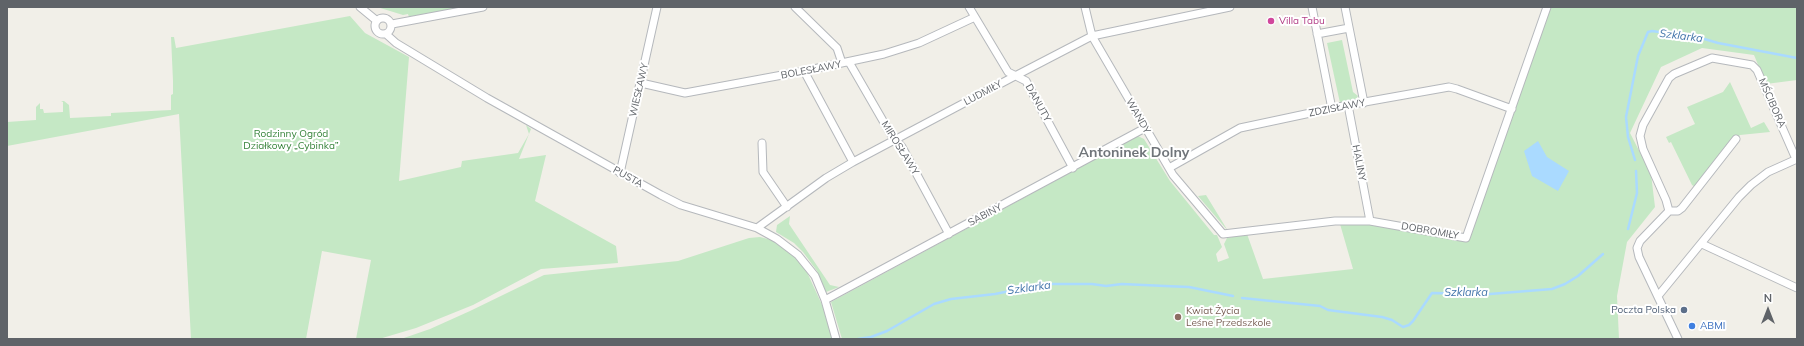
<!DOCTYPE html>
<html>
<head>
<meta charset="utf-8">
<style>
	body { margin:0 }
	#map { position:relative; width:1804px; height:346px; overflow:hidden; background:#f1efe8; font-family:Mulish,sans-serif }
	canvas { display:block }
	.frame { position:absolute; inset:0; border:8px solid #5f6368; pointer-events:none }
	.north { position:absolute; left:1748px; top:290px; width:40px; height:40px; -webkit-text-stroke:3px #fff; paint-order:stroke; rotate:0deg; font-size:11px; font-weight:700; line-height:16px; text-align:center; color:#5f6368 }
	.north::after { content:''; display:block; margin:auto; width:14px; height:18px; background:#5f6368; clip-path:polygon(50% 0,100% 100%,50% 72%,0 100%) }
</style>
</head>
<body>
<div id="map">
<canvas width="1804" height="346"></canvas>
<div class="frame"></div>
<div class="north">N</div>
</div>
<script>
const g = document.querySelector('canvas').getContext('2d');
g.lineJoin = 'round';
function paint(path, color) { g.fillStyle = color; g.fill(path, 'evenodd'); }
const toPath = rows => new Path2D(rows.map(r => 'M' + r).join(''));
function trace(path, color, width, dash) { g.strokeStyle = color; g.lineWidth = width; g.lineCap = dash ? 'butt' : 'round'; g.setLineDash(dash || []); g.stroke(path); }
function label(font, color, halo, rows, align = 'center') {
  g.font = font + ' Mulish,sans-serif'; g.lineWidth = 4; g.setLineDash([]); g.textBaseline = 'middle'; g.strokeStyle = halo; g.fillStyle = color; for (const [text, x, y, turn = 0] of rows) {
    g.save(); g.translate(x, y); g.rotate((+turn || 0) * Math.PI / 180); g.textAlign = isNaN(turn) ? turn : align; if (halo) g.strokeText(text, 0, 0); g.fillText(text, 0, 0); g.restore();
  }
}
const green = toPath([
	[377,7,462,7,409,17,408,14,403,15],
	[1547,7,1797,7,1797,80,1766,84,1754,55,1702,48,1661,67,1630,133,1651,174,1655,207,1627,242,1617,296,1619,339,842,339,831,302,1101,156,1114,148,1138,136,1144,139,1170,181,1214,235,1217,235,1222,247,1216,254,1218,262,1229,258,1224,244,1227,238,1247,234,1263,279,1353,269,1340,224,1369,223,1465,241],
	[350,16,365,33,409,57,399,181,461,167,462,161,518,153,529,134,526,125,531,129,519,159,546,155,535,201,616,246,618,263,541,269,473,305,416,328,379,339,356,339,371,260,322,251,306,339,191,339,179,114,7,146,7,122,36,120,36,107,40,103,40,109,43,109,44,113,63,112,63,102,61,101,64,101,69,105,70,118,111,116,111,113,171,110,171,95,173,94,173,81,171,37,174,37,176,48],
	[1342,40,1353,92,1358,96,1354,102,1340,103,1327,43],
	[1730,82,1751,128,1764,122,1770,132,1740,135,1697,188,1692,185,1671,142,1669,143,1666,137,1695,124,1687,107,1723,92],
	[1206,195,1228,231,1198,196],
	[790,216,789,224,830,285,839,287,826,292,817,271,803,252,794,243,776,232,777,225],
	[760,237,772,240,786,249,800,261,806,270,823,307,832,339,401,339,430,329,470,311,544,275,678,261,749,238]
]);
const water = toPath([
	[1538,141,1547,157,1569,171,1558,191,1532,176,1524,151]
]);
const stream = toPath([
	[1635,160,1628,137,1626,117,1638,56,1648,32,1652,31,1701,38,1718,43,1797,58],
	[1628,229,1637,193,1636,171],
	[1242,298,1320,306,1328,310,1382,317,1392,320,1403,327,1409,325,1413,321,1432,293,1490,294,1552,289,1565,284,1578,276,1603,254],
	[858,339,871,337,887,331,934,304,951,299,995,294,1044,284,1092,284,1106,286,1122,284,1165,286,1189,287,1233,296]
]);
const minor = toPath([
	[360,7,377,21],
	[795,7,837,48,842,63],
	[969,7,1008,72,1026,81,1073,168],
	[1085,7,1092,36,1173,175,1223,234,1335,221,1370,221,1466,238,1547,7],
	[1312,7,1332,109],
	[1345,7,1364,103],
	'375 26a8 8 0 1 1 16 0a8 8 0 1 1-16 0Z',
	[392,24,483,7],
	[386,34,396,43,487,98,661,195,681,205,757,228,777,239,798,255,815,276,825,300,836,339],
	[1317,34,1349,28],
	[849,62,890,133,902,147,949,234],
	[804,71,853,162],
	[641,83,685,93,804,71,884,54,919,43,975,17],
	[1348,105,1370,221],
	[762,143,763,172,787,207],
	[1169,168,1240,128,1348,105,1449,87,1457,89,1512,109],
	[620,173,657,7],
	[1669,211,1678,211,1682,208,1736,139],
	[757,228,826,178,853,162,1015,76,1092,36,1230,7],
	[1702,244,1797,288],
	[1658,296,1739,197,1751,185,1768,172,1797,159],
	[825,300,1145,128],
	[1678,339,1639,257,1637,248,1640,241,1669,211,1666,200,1643,149,1640,136,1643,125,1669,78,1674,74,1712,58,1752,65,1757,70,1796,159]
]);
const markers = [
	[1271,21,4,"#d1479c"],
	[1684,310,4,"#5c6f8a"],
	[1178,317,4,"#8d6e63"],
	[1692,326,4,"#3f7fe0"]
];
const hotelNames = [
	["Villa Tabu",1279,21]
];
const streetNames = [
	["BOLESŁAWY",811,70,-11],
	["WIESŁAWY",639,90,-77],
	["LUDMIŁY",983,93,-28],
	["DANUTY",1038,103,61],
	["MŚCIBORA",1772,103,66],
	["ZDZISŁAWY",1337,108,-11],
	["WANDY",1138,116,60],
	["MIROSŁAWY",900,148,58],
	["HALINY",1359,163,79],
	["PUSTA",628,177,29],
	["SABINY",985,215,-28],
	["DOBROMIŁY",1430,231,10]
];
const parkNames = [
	["Rodzinny Ogród",291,134],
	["Działkowy „Cybinka”",291,146]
];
const serviceNames = [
	["Poczta Polska",1676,310]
];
const educationNames = [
	["Kwiat Życia",1186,311],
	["Leśne Przedszkole",1186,323]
];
const shopNames = [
	["ABMI",1700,326]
];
const waterNames = [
	["Szklarka",1681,36,7],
	["Szklarka",1029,288,-8],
	["Szklarka",1466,293]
];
const districtNames = [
	["Antoninek Dolny",1134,153]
];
paint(green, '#c5e8c5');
paint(water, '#aadaff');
trace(stream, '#aadaff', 2.5);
trace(minor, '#b5b8bc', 9);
trace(minor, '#fff', 7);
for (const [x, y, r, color] of markers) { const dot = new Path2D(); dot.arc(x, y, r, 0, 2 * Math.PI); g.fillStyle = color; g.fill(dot); trace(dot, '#fff', 1.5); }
label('10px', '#b23c85', '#fff', hotelNames, 'left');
label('10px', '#5f6368', '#fff', streetNames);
label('10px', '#348238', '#fff', parkNames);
label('10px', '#4e5e75', '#fff', serviceNames, 'right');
label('10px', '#785e54', '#fff', educationNames, 'left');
label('10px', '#366cbe', '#fff', shopNames, 'left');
label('italic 11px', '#4174aa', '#fff', waterNames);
label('bold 14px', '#70757a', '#fff', districtNames);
</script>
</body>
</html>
